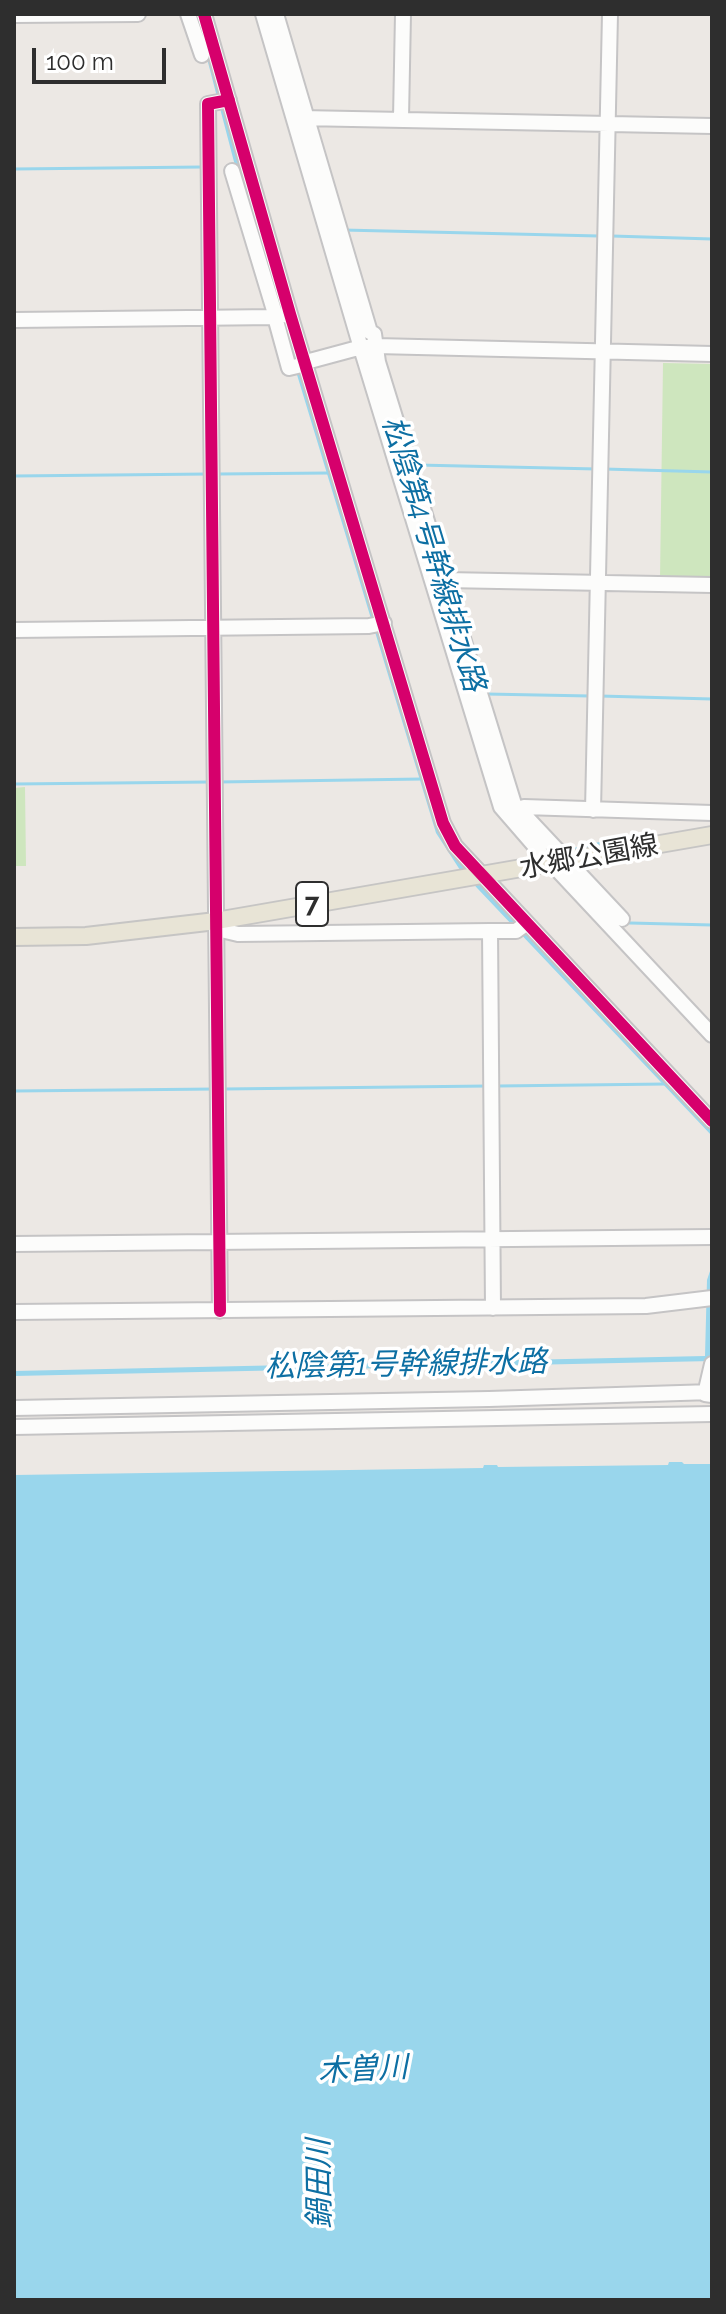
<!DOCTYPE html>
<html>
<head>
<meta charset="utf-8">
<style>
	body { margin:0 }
	#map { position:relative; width:726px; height:2314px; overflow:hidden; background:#ece8e4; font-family:Raleway,sans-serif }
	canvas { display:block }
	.frame { position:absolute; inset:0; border:16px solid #2e2e2e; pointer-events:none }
	.scale { position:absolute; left:32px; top:48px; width:134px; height:36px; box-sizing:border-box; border:4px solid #2e2e2e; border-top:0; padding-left:10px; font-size:24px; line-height:28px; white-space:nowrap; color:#2e2e2e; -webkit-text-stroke:6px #fff; paint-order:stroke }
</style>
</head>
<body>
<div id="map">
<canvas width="726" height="2314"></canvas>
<div class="frame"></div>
<div class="scale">100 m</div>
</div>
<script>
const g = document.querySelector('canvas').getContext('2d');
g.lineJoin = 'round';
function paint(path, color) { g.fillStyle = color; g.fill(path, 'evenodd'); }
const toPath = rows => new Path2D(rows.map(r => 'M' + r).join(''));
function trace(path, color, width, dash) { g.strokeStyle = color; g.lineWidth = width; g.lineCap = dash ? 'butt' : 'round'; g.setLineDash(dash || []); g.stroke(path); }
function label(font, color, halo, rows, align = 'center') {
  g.font = font + ' Raleway,"Noto Sans JP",sans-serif'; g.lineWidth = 7; g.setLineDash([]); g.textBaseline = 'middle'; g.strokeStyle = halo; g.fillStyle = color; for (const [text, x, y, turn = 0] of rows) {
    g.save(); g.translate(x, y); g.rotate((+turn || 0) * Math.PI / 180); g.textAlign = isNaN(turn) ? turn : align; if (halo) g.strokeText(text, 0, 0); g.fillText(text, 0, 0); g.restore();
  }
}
const green = toPath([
	[663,363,712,364,712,580,660,579],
	[25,787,26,866,14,866,14,788]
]);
const water = toPath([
	[192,14,197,14,209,48,248,199,436,820,482,886,712,1129,712,1136,460,870,436,833,244,200,205,51],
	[712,1265,712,1361,14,1376,14,1371,705,1356,707,1280],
	[669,1462,682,1462,684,1464,712,1464,712,2300,14,2300,14,1475,483,1468,484,1465,497,1465,498,1467,668,1465]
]);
const stream = toPath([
	[14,169,202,167],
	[343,230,599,236],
	[612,236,712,239],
	[417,465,597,469],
	[604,469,712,472],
	[218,474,330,473],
	[14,476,208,474],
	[486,694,590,696],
	[600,696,712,699],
	[218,782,422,779],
	[14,784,210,782],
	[567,851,602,843],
	[630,923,712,925],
	[498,1086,666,1084],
	[224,1089,488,1086],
	[14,1091,215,1089]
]);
const minor = toPath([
	[188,14,202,55],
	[204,14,290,314,443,823,455,846,712,1121],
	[263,14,361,348,501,807,540,852,546,865],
	[276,14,370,332,374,334,378,362,514,804,622,919],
	[14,15,138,14],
	[301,118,712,126],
	[401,118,403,14],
	[232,171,276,317],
	[275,317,289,368,306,364],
	[14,320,275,317,290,314],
	[306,362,358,348,376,346,712,354],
	[437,582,445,580,712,585],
	[14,630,369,626,384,623],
	[593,810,610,14],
	[514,812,524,807,712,813],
	[552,864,712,1035],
	[217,929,238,934,490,931,516,931,527,923],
	[490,931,493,1308],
	[14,1244,712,1237],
	[220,1311,208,104,229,100],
	[14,1312,646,1306,712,1298],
	[712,1395,705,1394,712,1364],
	[14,1408,489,1399,712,1392],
	[14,1427,712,1414]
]);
const major = toPath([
	[14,937,86,936,216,921,712,835]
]);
const cycleway = toPath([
	[204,14,290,314,443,823,455,846,712,1121],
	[220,1311,208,104,229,100]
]);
const shields = [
	[312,904,32]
];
const shieldNames = [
	["7",312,904]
];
const streetNames = [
	["水郷公園線",589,857,-10]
];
const waterNames = [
	["松陰第4号幹線排水路",433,554,73],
	["松陰第1号幹線排水路",406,1365,-1],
	["木曽川",363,2070,-3],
	["鍋田川",320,2184,-91]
];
paint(green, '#cee6be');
paint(water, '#99d6ec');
trace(stream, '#99d6ec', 3);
trace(minor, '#c5c4c5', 18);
trace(major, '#c6c5c4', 20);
trace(minor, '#fcfcfb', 14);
trace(major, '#e8e4d6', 16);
trace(cycleway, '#d6006c', 12);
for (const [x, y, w] of shields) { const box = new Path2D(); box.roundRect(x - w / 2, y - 22, w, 44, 6); g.fillStyle = '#fff'; g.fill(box); trace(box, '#2e2e2e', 2); }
label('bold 26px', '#2e2e2e', null, shieldNames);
label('28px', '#2e2e2e', '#fff', streetNames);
label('italic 30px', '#0d6fa3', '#fff', waterNames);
</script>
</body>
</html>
